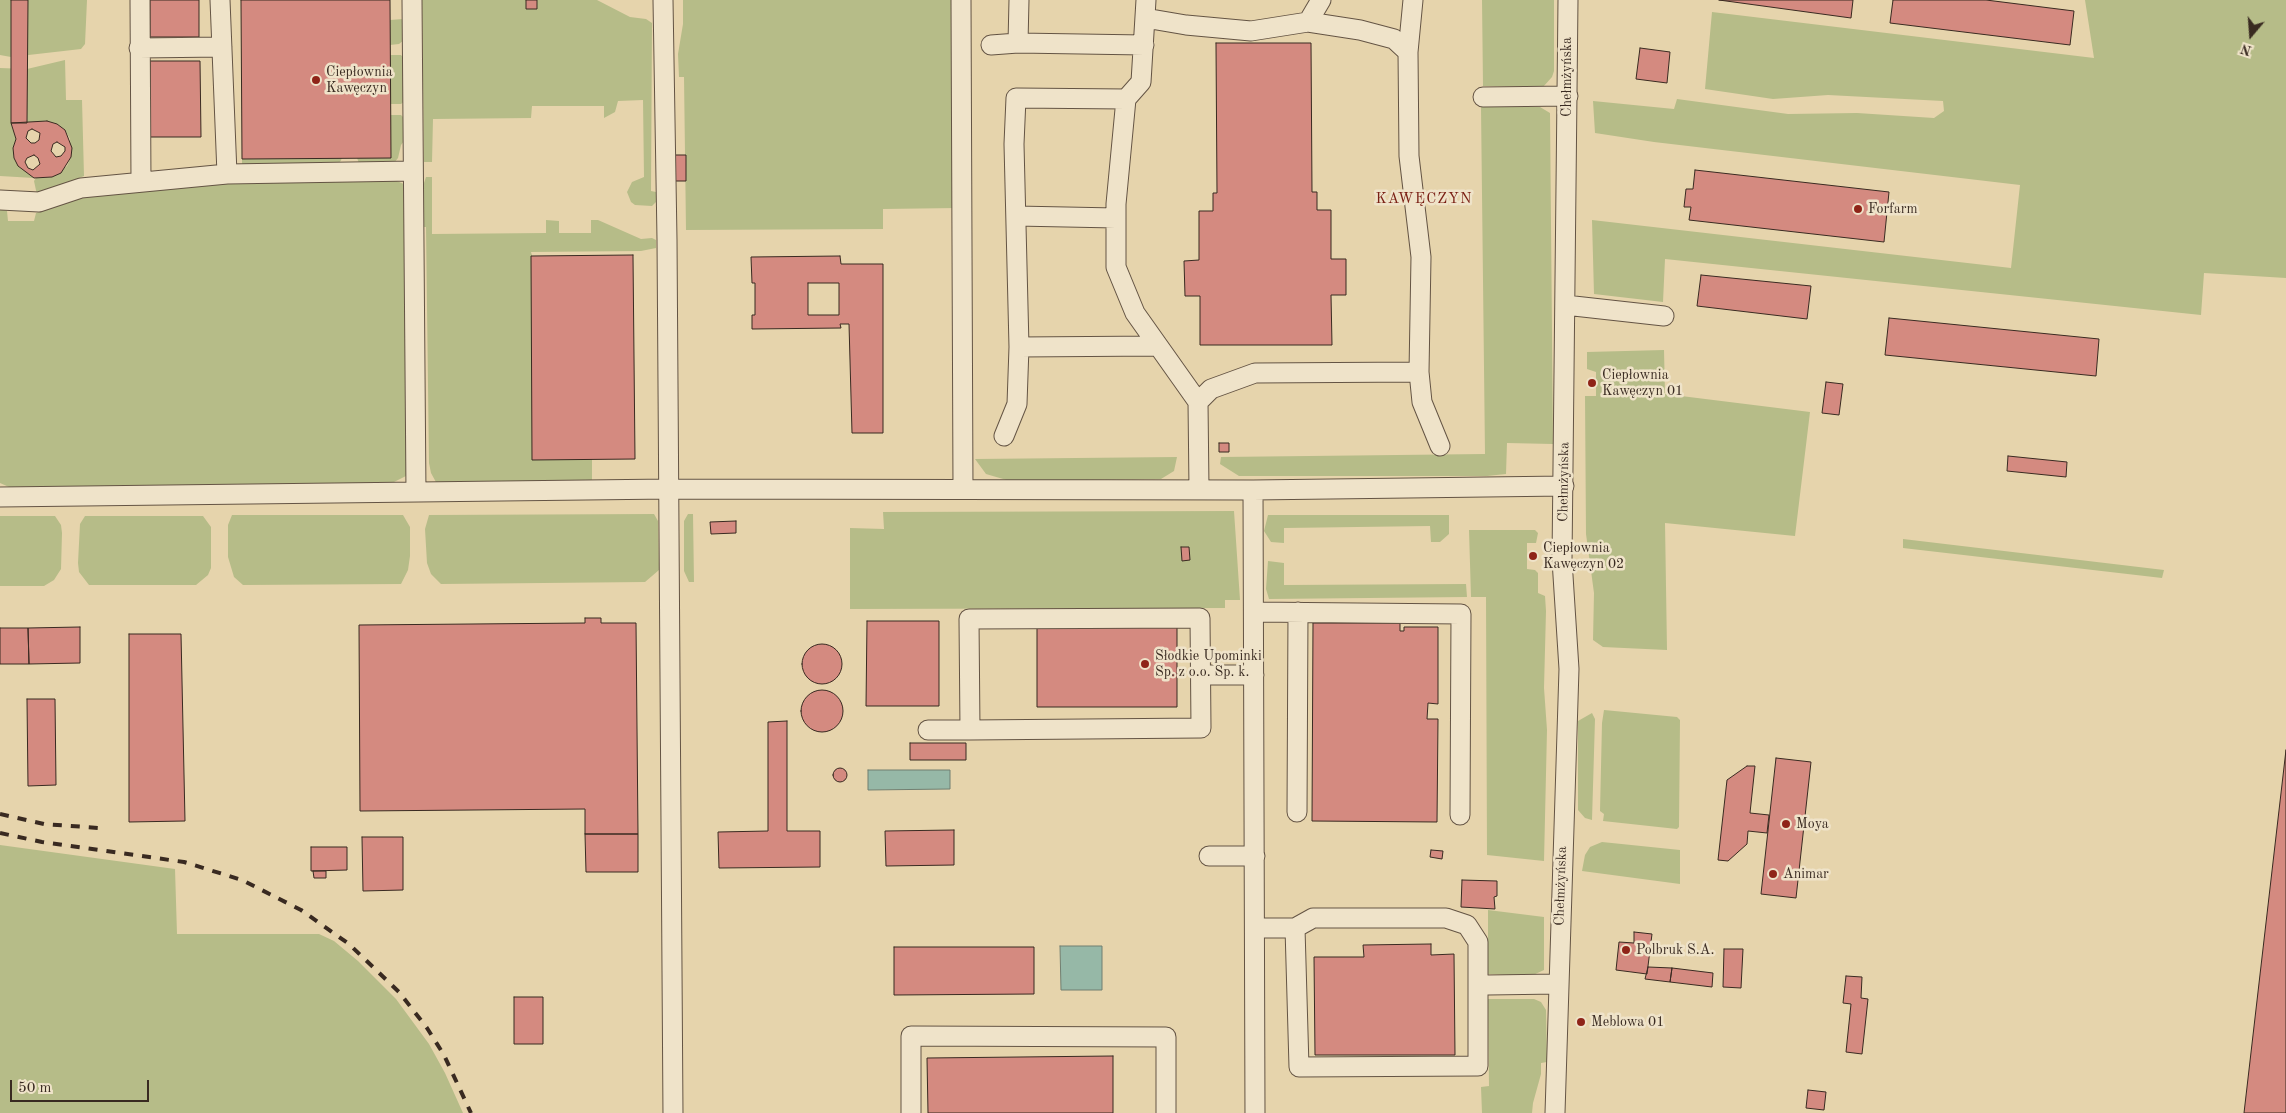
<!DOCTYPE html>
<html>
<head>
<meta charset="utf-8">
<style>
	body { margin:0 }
	#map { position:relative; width:2286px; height:1113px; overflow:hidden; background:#e6d4ac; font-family:"Old Standard TT",serif }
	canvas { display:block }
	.north { position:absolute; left:2226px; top:10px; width:50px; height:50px; -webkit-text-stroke:4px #efe3c9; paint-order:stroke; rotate:198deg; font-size:14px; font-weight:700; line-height:20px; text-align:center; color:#392a21 }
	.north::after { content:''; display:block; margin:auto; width:18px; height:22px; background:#392a21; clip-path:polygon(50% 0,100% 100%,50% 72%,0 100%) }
	.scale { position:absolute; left:10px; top:1080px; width:139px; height:22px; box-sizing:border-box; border:2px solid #392a21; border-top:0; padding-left:6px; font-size:15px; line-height:18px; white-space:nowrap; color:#392a21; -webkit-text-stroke:4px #efe3c9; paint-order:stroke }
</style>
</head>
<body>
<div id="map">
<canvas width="2286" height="1113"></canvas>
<div class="north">N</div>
<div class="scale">50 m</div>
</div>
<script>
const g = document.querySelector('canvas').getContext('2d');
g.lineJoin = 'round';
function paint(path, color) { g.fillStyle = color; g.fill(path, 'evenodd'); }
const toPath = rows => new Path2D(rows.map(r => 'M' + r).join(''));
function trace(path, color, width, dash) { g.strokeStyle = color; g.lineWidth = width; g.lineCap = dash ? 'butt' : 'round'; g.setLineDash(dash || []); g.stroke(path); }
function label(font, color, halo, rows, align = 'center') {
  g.font = font + ' "Old Standard TT",serif'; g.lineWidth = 5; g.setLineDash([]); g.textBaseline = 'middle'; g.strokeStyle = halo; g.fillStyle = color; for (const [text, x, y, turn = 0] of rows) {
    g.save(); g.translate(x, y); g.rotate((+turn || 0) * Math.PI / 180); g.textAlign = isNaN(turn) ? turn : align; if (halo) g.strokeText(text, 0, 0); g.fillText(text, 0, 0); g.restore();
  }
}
const green = toPath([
	[0,0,87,0,85,44,81,49,11,57,0,55],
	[422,0,526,0,526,9,537,9,537,0,597,0,630,17,646,19,652,23,651,191,656,192,656,202,652,206,635,205,631,202,627,192,632,182,644,177,643,100,618,101,615,112,604,118,604,106,532,106,531,118,433,119,432,162,424,162],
	[683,0,954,0,957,208,883,209,883,229,686,230,684,77,679,77,678,54,683,24],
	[1482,0,1554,0,1554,71,1552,77,1543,87,1483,86],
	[2085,0,2286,0,2286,278,2204,273,2201,315,1665,259,1663,302,1594,294,1592,220,2011,268,2020,185,1654,142,1595,133,1593,101,1674,109,1677,99,1788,114,1857,113,1934,118,1944,111,1943,101,1828,95,1773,99,1705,89,1712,12,2094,58],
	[403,19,404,40,399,44,390,45,390,20],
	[390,55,401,55,405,60,405,101,401,104,390,104],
	[65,60,66,100,82,100,84,176,37,195,34,181,36,178,52,177,67,166,71,157,70,139,65,130,57,124,47,121,11,124,16,139,13,148,14,158,19,166,34,178,0,176,0,68,27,69],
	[1481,107,1540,107,1550,113,1553,444,1507,443,1506,474,1487,476,1239,476,1220,464,1221,457,1485,454],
	[390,115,401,115,405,119,405,140,401,145,398,158,394,163,359,163,357,158,391,158],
	[342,158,339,164,242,165,242,159],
	[426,177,432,177,432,234,546,233,546,220,559,221,559,233,591,233,591,220,598,220,641,239,652,238,656,240,656,248,641,251,531,252,592,459,592,481,437,484,431,473,429,463,426,227,423,227,423,186],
	[397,181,406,185,408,462,406,476,390,484,9,487,0,483,0,209,7,211,8,221,34,221,36,213,51,208,83,192,231,183],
	[1664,350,1665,394,1810,412,1795,536,1665,523,1667,650,1603,647,1593,640,1594,593,1586,534,1585,396,1596,396,1596,372,1587,369,1587,352],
	[1177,457,1174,471,1161,479,1010,481,986,474,975,459],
	[1234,511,1240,600,1225,600,1225,608,850,609,850,528,884,529,883,512],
	[654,514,658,521,659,564,659,570,645,582,441,584,431,574,427,563,425,529,429,515],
	[688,514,693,514,694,582,689,582,684,571,684,521],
	[232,515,403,515,410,527,410,556,408,570,401,584,243,585,234,577,228,557,228,525],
	[1268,515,1449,515,1449,534,1440,542,1431,542,1430,526,1284,528,1284,543,1271,542,1264,531],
	[0,516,55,516,61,525,62,533,61,569,54,580,44,586,0,586],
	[85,516,203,516,211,527,211,568,208,575,196,585,89,585,79,572,78,563,80,524],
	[1469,530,1535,530,1538,533,1536,543,1527,543,1527,569,1535,570,1538,573,1538,593,1545,596,1546,611,1544,688,1547,730,1544,861,1487,855,1486,597,1471,597],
	[1903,539,2164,570,2162,578,1903,548],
	[1268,561,1284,563,1284,585,1466,584,1467,597,1269,599,1266,589],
	[1604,710,1677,717,1680,720,1679,827,1677,829,1603,821,1604,814,1600,811,1602,723],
	[1592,713,1595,719,1592,820,1585,818,1578,810,1578,721],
	[1602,842,1680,850,1680,884,1582,871,1585,855,1590,847],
	[0,845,175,869,177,934,319,934,334,941,358,961,396,999,429,1044,445,1073,463,1113,0,1113],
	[1488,910,1544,917,1544,970,1531,976,1488,974],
	[1488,999,1534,999,1541,1002,1546,1010,1547,1062,1541,1063,1541,1074,1533,1103,1532,1113,1482,1113,1481,1087,1489,1086]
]);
const water = toPath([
	[868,770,950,770,950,789,868,790,868,770],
	[1060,946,1102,946,1102,990,1061,990,1060,946]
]);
const building = toPath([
	[11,0,28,0,27,123,11,123,11,0],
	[150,0,199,0,199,37,150,37,150,0],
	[241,0,390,0,391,158,242,159,241,0],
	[526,0,537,0,537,9,526,9,526,0],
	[1719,0,1853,0,1851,18,1719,0],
	[1893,0,1986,0,2074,11,2070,45,1890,23,1893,0],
	[1216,43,1311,43,1312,192,1317,192,1317,210,1331,210,1331,259,1346,259,1346,295,1331,295,1332,345,1200,345,1200,296,1185,296,1184,261,1199,260,1199,211,1213,211,1213,193,1217,193,1216,43],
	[1640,48,1670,52,1667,83,1636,79,1640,48],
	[150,61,200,61,201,137,150,137,150,61],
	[47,121,57,124,65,130,72,148,71,157,61,173,52,177,34,178,18,166,14,158,13,148,16,139,11,123,47,121],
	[32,129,40,133,39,140,35,143,31,143,26,138,28,131,32,129],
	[57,142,65,147,65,151,61,156,56,157,51,151,53,144,57,142],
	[34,155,38,158,40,164,33,170,28,168,25,162,27,158,34,155],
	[673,155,686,155,686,181,673,181,673,155],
	[1695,170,1889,192,1884,242,1689,220,1691,207,1684,207,1686,189,1693,189,1695,170],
	[633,255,635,459,532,460,531,256,633,255],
	[840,256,841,264,883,264,883,433,852,433,849,324,840,324,841,328,752,329,752,315,755,315,755,283,752,283,751,257,840,256],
	[808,283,839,283,839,315,808,315,808,283],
	[1701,275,1811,286,1807,319,1697,306,1701,275],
	[1889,318,2099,339,2096,376,1885,355,1889,318],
	[1826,382,1843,384,1839,415,1822,413,1826,382],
	[1219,443,1229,443,1229,452,1219,452,1219,443],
	[2008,456,2067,462,2066,477,2007,471,2008,456],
	[736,521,736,533,711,534,710,522,736,521],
	[1181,547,1189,547,1190,560,1182,561,1181,547],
	[585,618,601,618,601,623,636,623,638,834,585,834,585,809,360,811,359,625,585,623,585,618],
	[867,621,939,621,939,706,866,706,867,621],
	[1037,623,1177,623,1177,707,1037,707,1037,623],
	[1313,623,1400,623,1400,631,1404,631,1404,627,1438,627,1438,704,1428,703,1427,719,1438,719,1437,822,1312,821,1313,623],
	[80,627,80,663,29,664,28,628,80,627],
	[0,628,28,628,29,664,0,664,0,628],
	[129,634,181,634,185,821,129,822,129,634],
	'802 664a20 20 0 1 1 40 0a20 20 0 1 1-40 0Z',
	'801 711a21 21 0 1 1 42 0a21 21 0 1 1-42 0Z',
	[27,699,55,699,56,785,28,786,27,699],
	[787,721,787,831,820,831,820,867,719,868,718,832,768,831,768,722,787,721],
	[910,743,966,743,966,760,910,760,910,743],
	[2286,750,2286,1113,2244,1113,2286,750],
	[1776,758,1811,762,1796,898,1761,894,1776,758],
	[1747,766,1755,766,1750,813,1769,815,1767,833,1748,831,1747,844,1728,861,1718,860,1727,780,1747,766],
	'833 775a7 7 0 1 1 14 0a7 7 0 1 1-14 0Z',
	[954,830,954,865,886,866,885,831,954,830],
	[585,834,638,834,638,872,586,872,585,834],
	[362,837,403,837,403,890,363,891,362,837],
	[311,847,347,847,347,870,311,871,311,847],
	[1431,850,1443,851,1442,859,1430,857,1431,850],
	[313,871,326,871,326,878,314,878,313,871],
	[1462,880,1497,881,1497,896,1494,897,1495,909,1461,907,1462,880],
	[1634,932,1652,934,1647,974,1616,970,1619,942,1634,943,1634,932],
	[1431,944,1431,955,1454,954,1455,1055,1315,1055,1314,957,1364,957,1363,945,1431,944],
	[894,947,1034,947,1034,994,894,995,894,947],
	[1724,949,1743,949,1741,988,1723,987,1724,949],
	[1648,967,1672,968,1670,982,1645,979,1648,967],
	[1672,968,1713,973,1712,987,1670,982,1672,968],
	[1846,976,1862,977,1861,998,1868,999,1862,1054,1846,1052,1851,1004,1843,1003,1846,976],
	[514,997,543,997,543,1044,514,1044,514,997],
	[1113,1056,1113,1113,928,1113,927,1058,1113,1056],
	[1808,1090,1826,1092,1824,1110,1806,1108,1808,1090]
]);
const minor = toPath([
	[140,0,141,182],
	[220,0,227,174],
	[412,0,416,492],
	[663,0,667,239,673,1113],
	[961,0,963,488],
	[1146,0,1141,82,1126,99,1116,204,1116,267,1135,313,1198,402,1199,489],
	[1145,18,1186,25,1251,31,1308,22,1360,30,1394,39,1408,52],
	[1308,22,1321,0],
	[1018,43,1019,0],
	[991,45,1018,43,1144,45],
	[139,48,222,47],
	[1483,97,1568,96],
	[0,200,39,202,81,188,227,174,413,171],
	[1016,216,1116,218],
	[1565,305,1664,316],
	[1019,347,1158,346],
	[1419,372,1422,402,1440,446],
	[1198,402,1211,389,1255,373,1419,372,1421,257,1409,156,1408,52,1413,0],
	[1004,436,1017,404,1019,347,1014,144,1016,98,1126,99],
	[1253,490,1255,1113],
	[0,497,669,489,1253,490,1564,486],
	[1254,612,1461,614,1460,815],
	[1200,675,1254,675],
	[928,730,970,730,1201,728,1200,618,969,619,970,730],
	[1297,812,1298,612],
	[1209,856,1255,856],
	[1255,928,1295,928,1299,1067,1478,1066,1478,942,1467,925,1446,918,1313,918,1295,928],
	[1488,985,1558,984],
	[911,1113,911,1036,1166,1037,1166,1113],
	[1555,1113,1569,669,1562,560,1568,0]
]);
const rail = toPath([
	[0,814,44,824,99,828],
	[0,833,42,842,184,862,242,880,301,910,349,944,399,992,427,1028,444,1055,471,1113]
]);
const markers = [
	[316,80,5,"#8f2418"],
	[1858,209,5,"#8f2418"],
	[1592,383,5,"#8f2418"],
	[1533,556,5,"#8f2418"],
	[1145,664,5,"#8f2418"],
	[1786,824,5,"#8f2418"],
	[1773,874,5,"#8f2418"],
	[1626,950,5,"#8f2418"],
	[1581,1022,5,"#8f2418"]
];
const poiNames = [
	["Ciepłownia",326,72],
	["Kawęczyn",326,88],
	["Forfarm",1868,209],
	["Ciepłownia",1602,375],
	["Kawęczyn 01",1602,391],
	["Ciepłownia",1543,548],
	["Kawęczyn 02",1543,564],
	["Słodkie Upominki",1155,656],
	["Sp. z o.o. Sp. k.",1155,672],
	["Moya",1796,824],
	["Animar",1783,874],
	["Polbruk S.A.",1636,950],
	["Meblowa 01",1591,1022]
];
const streetNames = [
	["Chełmżyńska",1567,77,-90],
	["Chełmżyńska",1564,482,-89],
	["Chełmżyńska",1561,886,-88]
];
const neighbourhoodNames = [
	["KAWĘCZYN",1424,199]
];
paint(green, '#b6bc88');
paint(water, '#96b8a7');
trace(water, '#717f71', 1);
paint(building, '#d48a80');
trace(building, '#392a21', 1);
trace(minor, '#645444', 21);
trace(minor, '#efe3c9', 19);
trace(rail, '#392a21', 4, [9, 9]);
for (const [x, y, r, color] of markers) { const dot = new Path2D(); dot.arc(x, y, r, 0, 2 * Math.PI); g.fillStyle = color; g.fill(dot); trace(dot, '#efe3c9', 2); }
label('14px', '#392a21', '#efe3c9', poiNames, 'left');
label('14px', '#392a21', '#efe3c9', streetNames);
g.letterSpacing = '1px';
label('15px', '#7a1f14', '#efe3c9', neighbourhoodNames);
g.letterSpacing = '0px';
</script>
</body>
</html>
